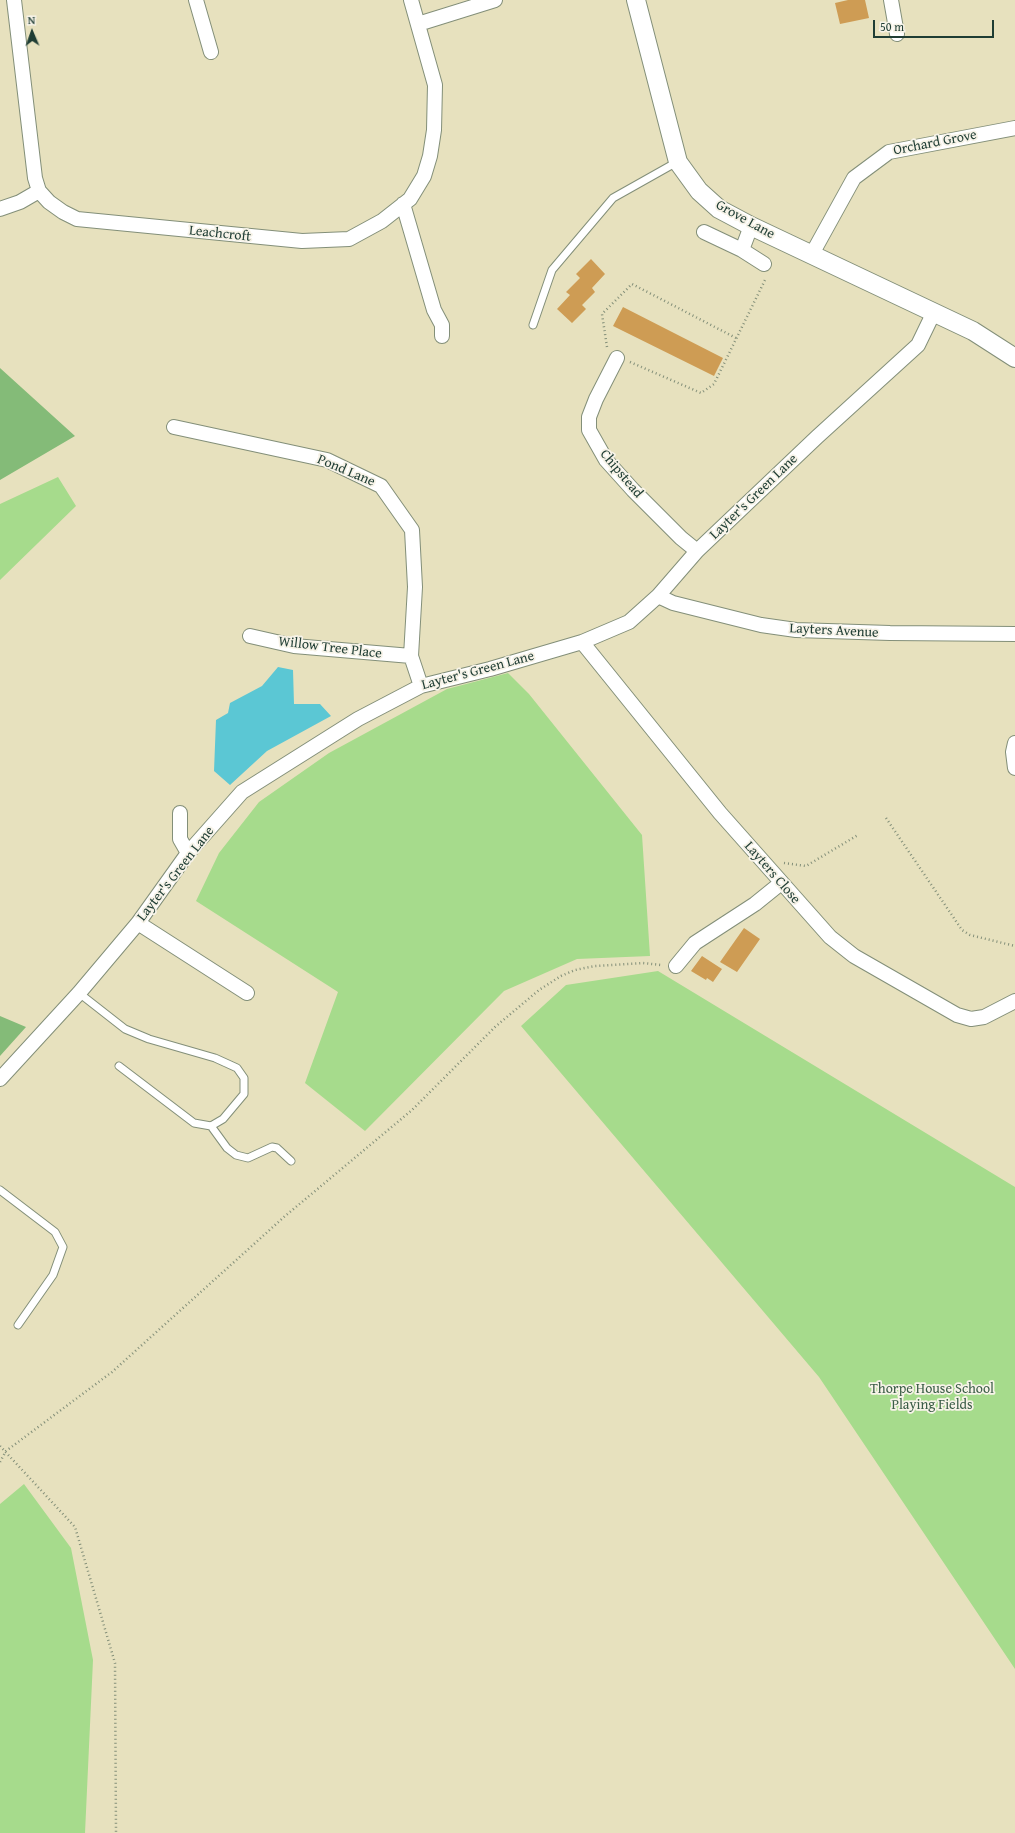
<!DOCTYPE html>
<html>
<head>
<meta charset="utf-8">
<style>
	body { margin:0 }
	#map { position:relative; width:1015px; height:1833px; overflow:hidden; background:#e7e1be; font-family:"Gentium Book Plus",serif }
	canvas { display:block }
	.north { position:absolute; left:12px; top:12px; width:40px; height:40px; -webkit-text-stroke:3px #f7f3e8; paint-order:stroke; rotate:358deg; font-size:11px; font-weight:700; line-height:16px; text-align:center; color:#1f3d34 }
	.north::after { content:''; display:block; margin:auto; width:14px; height:18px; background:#1f3d34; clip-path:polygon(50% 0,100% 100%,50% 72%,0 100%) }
	.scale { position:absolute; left:873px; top:20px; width:121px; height:18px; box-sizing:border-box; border:2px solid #1f3d34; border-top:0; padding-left:5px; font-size:12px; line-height:14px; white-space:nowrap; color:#1f3d34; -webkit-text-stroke:3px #f7f3e8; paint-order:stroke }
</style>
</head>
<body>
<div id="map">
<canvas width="1015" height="1833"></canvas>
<div class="north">N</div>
<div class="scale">50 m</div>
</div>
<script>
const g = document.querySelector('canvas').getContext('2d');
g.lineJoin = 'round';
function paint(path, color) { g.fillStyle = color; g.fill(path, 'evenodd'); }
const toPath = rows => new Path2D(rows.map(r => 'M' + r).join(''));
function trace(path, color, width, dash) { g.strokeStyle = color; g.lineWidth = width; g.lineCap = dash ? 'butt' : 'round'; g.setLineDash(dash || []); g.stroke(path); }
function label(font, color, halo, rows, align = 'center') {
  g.font = font + ' "Gentium Book Plus",serif'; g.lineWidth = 3.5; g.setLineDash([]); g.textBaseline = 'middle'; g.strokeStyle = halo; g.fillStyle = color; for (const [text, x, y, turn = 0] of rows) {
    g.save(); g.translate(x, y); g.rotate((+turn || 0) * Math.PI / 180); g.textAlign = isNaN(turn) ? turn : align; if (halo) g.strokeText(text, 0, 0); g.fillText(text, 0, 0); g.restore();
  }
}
const green = toPath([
	[58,477,76,506,0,580,0,504],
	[508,673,529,694,642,835,650,956,577,959,504,991,365,1131,305,1083,338,992,196,901,219,853,259,802,329,753,447,689],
	[658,971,1015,1187,1015,1669,819,1377,521,1026,566,985],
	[24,1484,71,1548,93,1660,85,1833,0,1833,0,1504]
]);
const forest = toPath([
	[0,368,75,436,0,480],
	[0,1016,26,1027,0,1056]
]);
const water = toPath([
	[278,667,293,670,294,704,320,704,331,716,267,751,230,785,214,771,216,720,228,713,230,703,262,686]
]);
const building = toPath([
	[848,0,865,0,869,18,840,24,835,3],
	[591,259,605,274,592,288,595,292,582,305,586,309,572,323,557,309,570,295,566,292,580,278,576,274],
	[623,307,723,358,714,376,613,326],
	[744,928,760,939,737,972,720,962],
	[702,956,722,969,713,982,707,978,706,980,691,971]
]);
const path = toPath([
	[607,347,602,314,632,284,736,338],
	[630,362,701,393,714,384,766,278],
	[886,818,962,930,970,935,1015,946],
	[784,863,806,866,858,835],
	[0,1446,75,1527,115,1663,116,1833],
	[0,1462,6,1451,112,1372,284,1217,412,1110,495,1027,539,990,561,976,575,970,595,966,643,963,661,965]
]);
const service = toPath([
	[533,325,552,270,613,198,677,162],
	[79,993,125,1029,149,1039,215,1058,237,1068,244,1078,244,1094,223,1119,211,1126,194,1123,119,1066],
	[211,1126,227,1148,236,1155,248,1158,272,1147,277,1148,291,1161],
	[0,1190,55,1232,63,1247,53,1275,18,1325]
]);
const minor = toPath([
	[14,0,35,178,39,191,49,202,63,212,77,219,302,241,349,239,382,221,410,199,424,176,430,156,434,130,435,85,411,0],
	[196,0,211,52],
	[891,0,897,34],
	[418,24,495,0],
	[403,204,434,310,442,325,442,336],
	[0,209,20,202,39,191],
	[704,232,742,250,764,264],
	[742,250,751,226],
	[812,254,854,178,889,152,1015,128],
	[617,358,596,399,589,417,589,430,606,460,633,490,681,538,697,551],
	[174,427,327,460,381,486,412,530,415,587,411,656,421,686],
	[658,596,673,603,761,625,796,630,890,633,1015,634],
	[250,636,294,646,411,656],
	[582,642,720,813,830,937,854,956,957,1015,971,1019,984,1017,1015,1001],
	[1015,743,1013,752,1015,768],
	[180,813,180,839,188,853],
	[138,923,247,993],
	[676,966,695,943,755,904,781,883],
	[0,1079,79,993,138,923,188,853,242,792,358,719,421,686,490,669,582,642,629,622,658,596,697,551,817,437,918,345,933,314]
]);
const tertiary = toPath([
	[636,0,678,162,699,191,719,209,751,226,973,331,1015,358]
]);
const streetNames = [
	["Orchard Grove",935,143,-11],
	["Grove Lane",745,220,29],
	["Leachcroft",220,234,6],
	["Pond Lane",346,471,23],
	["Chipstead",621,474,50],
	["Layter's Green Lane",754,497,-44],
	["Layters Avenue",834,631,3],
	["Willow Tree Place",330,648,7],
	["Layter's Green Lane",478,671,-15],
	["Layters Close",772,873,49],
	["Layter's Green Lane",176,874,-52]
];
const parkNames = [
	["Thorpe House School",932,1389],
	["Playing Fields",932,1405]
];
paint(green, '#a6db8c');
paint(forest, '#84bb78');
paint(water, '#5bc7d4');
paint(building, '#ce9c54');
trace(service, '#838f79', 9);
trace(minor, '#838f79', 16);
trace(tertiary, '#838f79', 20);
trace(path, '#838f79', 2.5, [1, 3]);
trace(service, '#fff', 7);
trace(minor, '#fff', 14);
trace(tertiary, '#fff', 18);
label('14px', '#1f3d34', '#f7f3e8', streetNames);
label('14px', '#3a5d46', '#f7f3e8', parkNames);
</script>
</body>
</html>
